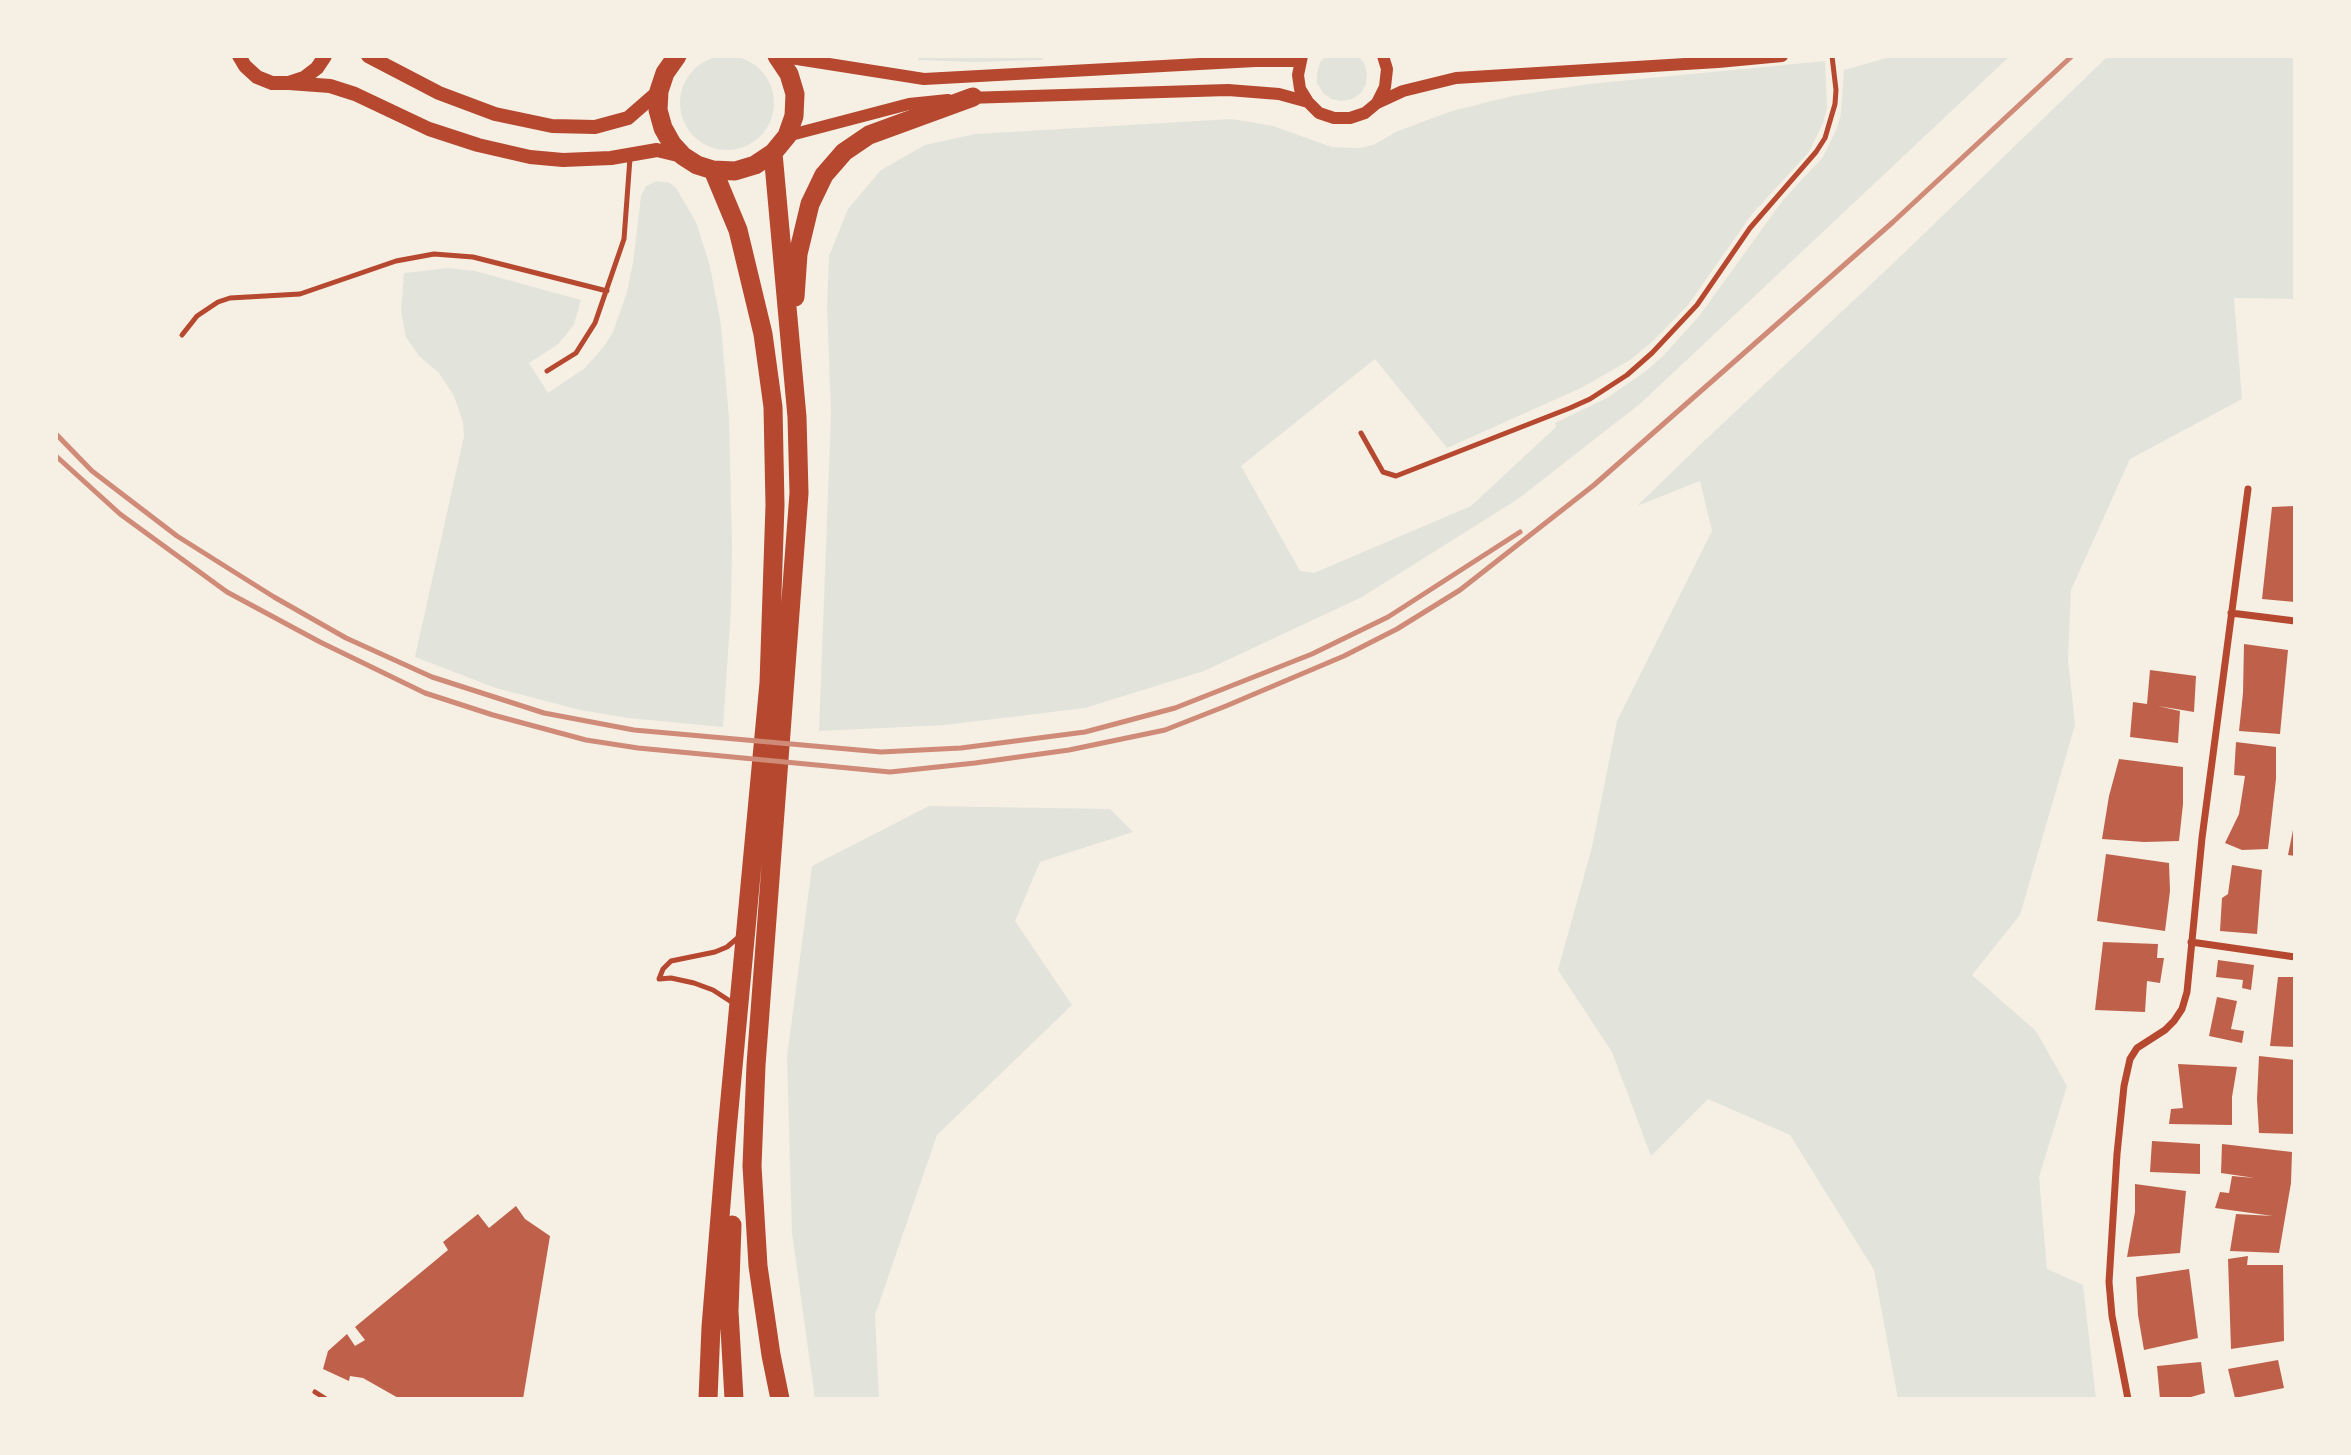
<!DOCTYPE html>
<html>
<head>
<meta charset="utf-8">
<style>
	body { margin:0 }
	#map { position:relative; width:2351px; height:1455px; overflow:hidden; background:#f6efe4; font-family:"DejaVu Sans",sans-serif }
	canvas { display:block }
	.frame { position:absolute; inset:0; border:58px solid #f6efe4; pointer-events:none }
</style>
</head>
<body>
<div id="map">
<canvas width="2351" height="1455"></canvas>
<div class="frame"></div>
</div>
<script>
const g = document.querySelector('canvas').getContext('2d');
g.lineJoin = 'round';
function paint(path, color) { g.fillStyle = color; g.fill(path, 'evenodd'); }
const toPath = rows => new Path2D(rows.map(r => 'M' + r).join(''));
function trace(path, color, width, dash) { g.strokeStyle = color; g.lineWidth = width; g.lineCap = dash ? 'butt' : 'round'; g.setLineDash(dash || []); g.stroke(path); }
const green = toPath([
	'680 103a47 47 0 1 1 94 0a47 47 0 1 1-94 0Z',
	[919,56,1044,56,1042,60,974,62,918,60],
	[1326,56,1358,56,1364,63,1367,73,1366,84,1361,93,1352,99,1341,101,1331,99,1323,93,1317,83,1317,73,1320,62],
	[1894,56,2010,56,1641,403,1518,499,1362,597,1204,671,1085,708,945,725,819,731,831,413,827,307,829,256,848,209,881,170,925,145,975,134,1232,119,1273,126,1332,147,1359,148,1373,145,1398,131,1452,111,1512,96,1589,84,1825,61,1827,108,1823,123,1809,152,1752,214,1688,305,1652,342,1630,360,1581,388,1447,448,1375,359,1241,466,1300,571,1314,573,1471,506,1556,427,1555,423,1607,398,1646,371,1664,355,1700,315,1783,200,1823,157,1837,128,1841,113,1844,70],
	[2108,56,2295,56,2295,299,2234,298,2242,399,2130,459,2071,590,2068,659,2075,725,2020,915,1972,975,2036,1031,2067,1086,2039,1177,2047,1269,2083,1285,2096,1399,1898,1399,1874,1270,1790,1135,1708,1099,1651,1156,1612,1052,1558,970,1592,847,1617,721,1712,531,1700,481,1637,506,1701,444,1903,254],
	[657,181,670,183,676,188,696,222,710,266,721,325,729,419,732,545,731,608,723,727,628,718,580,710,496,688,415,657,464,436,463,422,454,396,439,373,419,356,406,337,401,311,404,273,448,268,475,271,581,300,574,324,566,335,557,345,529,363,548,393,585,368,605,345,613,332,627,292,633,263,641,196,646,186],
	[929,806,1110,809,1133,832,1040,862,1015,921,1072,1005,937,1135,875,1315,879,1399,815,1399,792,1233,787,1057,812,866]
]);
const building = toPath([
	[2295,506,2295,602,2262,599,2272,507],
	[2244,644,2288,650,2280,734,2239,731,2243,693],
	[2150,670,2196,676,2194,712,2158,706,2180,711,2178,743,2130,737,2133,702,2147,704],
	[2236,742,2276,747,2276,779,2268,849,2242,850,2225,843,2239,814,2245,776,2234,775],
	[2119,759,2183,767,2183,804,2179,841,2144,842,2102,839,2109,796],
	[2294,825,2295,826,2295,856,2288,855],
	[2106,854,2169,863,2170,891,2165,931,2097,921],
	[2232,865,2262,870,2257,934,2220,931,2222,898,2228,894],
	[2103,942,2158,944,2157,958,2164,958,2160,983,2147,981,2145,1012,2095,1010],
	[2218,960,2254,965,2251,990,2242,988,2243,980,2216,977],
	[2278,977,2295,977,2295,1047,2270,1046],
	[2217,997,2237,1001,2231,1029,2244,1031,2242,1043,2209,1036],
	[2259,1056,2295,1060,2295,1134,2259,1133,2257,1099],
	[2178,1064,2237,1067,2232,1097,2232,1125,2169,1124,2171,1109,2183,1108],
	[2152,1141,2200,1144,2200,1174,2150,1172],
	[2222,1144,2292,1152,2291,1183,2279,1253,2230,1251,2236,1214,2273,1216,2215,1208,2220,1192,2229,1193,2232,1176,2255,1178,2221,1173],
	[2135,1184,2186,1191,2180,1253,2127,1257,2135,1212],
	[516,1206,525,1219,550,1236,523,1399,400,1399,363,1378,350,1376,349,1381,323,1369,328,1351,347,1334,355,1346,365,1340,355,1327,448,1250,443,1242,478,1214,489,1228],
	[2248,1256,2247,1265,2283,1265,2284,1341,2231,1349,2228,1259],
	[2189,1269,2198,1338,2144,1350,2138,1315,2136,1277],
	[2278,1360,2284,1388,2235,1398,2228,1369],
	[2201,1362,2205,1393,2184,1399,2160,1399,2157,1366]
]);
const service = toPath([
	[182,335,197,316,218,302,230,298,300,294,396,261,434,254,473,257,607,291],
	[547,371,576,353,595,323,624,239,630,158],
	[1361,433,1383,472,1396,476,1570,408,1590,399,1627,375,1652,353,1697,305,1750,228,1816,152,1825,138,1835,104,1836,90,1832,56],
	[733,1003,713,990,694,983,671,978,659,979,663,969,671,961,715,952,727,947,740,936],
	[315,1392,326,1399]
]);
const minor = toPath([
	[2231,613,2295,621],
	[2191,942,2295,957],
	[2128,1399,2112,1316,2109,1282,2117,1154,2124,1086,2130,1059,2137,1048,2165,1030,2174,1021,2182,1009,2187,992,2202,838,2248,489]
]);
const tertiary = toPath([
	[778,56,924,79,1255,61,1300,61],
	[1302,56,1298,75,1300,89,1308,102,1319,113,1334,118,1350,118,1365,113,1377,103,1385,87,1387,69,1383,56],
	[966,98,1228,90,1279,94,1308,102],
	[1377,103,1403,91,1456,78,1718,62,1782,56],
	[787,136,909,104,948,100]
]);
const secondary = toPath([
	[239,56,245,66,257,77,272,83,289,83,304,78,317,68,325,56],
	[368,56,439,93,495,114,552,126,595,127,628,118,659,91],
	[289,83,330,86,355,94,429,129,478,145,530,157,563,160,611,158,657,150,682,156]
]);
const trunk = toPath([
	[677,56,665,73,659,91,658,110,663,128,672,144,683,156,697,165,713,170,735,171,755,165,773,153,787,136,794,116,795,94,789,74,777,56],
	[773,153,797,417,799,493,756,1065,752,1166,758,1266,771,1355,780,1399],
	[795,297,798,254,810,204,824,175,844,152,869,135,973,97],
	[732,1225,729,1311,734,1399],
	[708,1399,711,1327,727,1131,769,683,775,505,773,407,763,334,738,230,713,170]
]);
const rail = toPath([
	[56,434,92,471,177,536,274,597,346,638,432,677,544,713,634,730,881,752,961,748,1085,732,1175,708,1312,654,1388,617,1520,532],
	[56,456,120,514,227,592,320,642,425,693,493,715,586,740,638,748,890,772,975,763,1069,750,1165,730,1226,706,1344,656,1397,629,1460,590,1594,485,1893,222,2072,56]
]);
paint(green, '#e2e4dc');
paint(building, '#bf614a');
trace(service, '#b5482f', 5);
trace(minor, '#b5482f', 7);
trace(tertiary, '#b5482f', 12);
trace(secondary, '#b5482f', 14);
trace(trunk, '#b5482f', 19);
trace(rail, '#cf8b77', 5);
</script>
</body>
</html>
